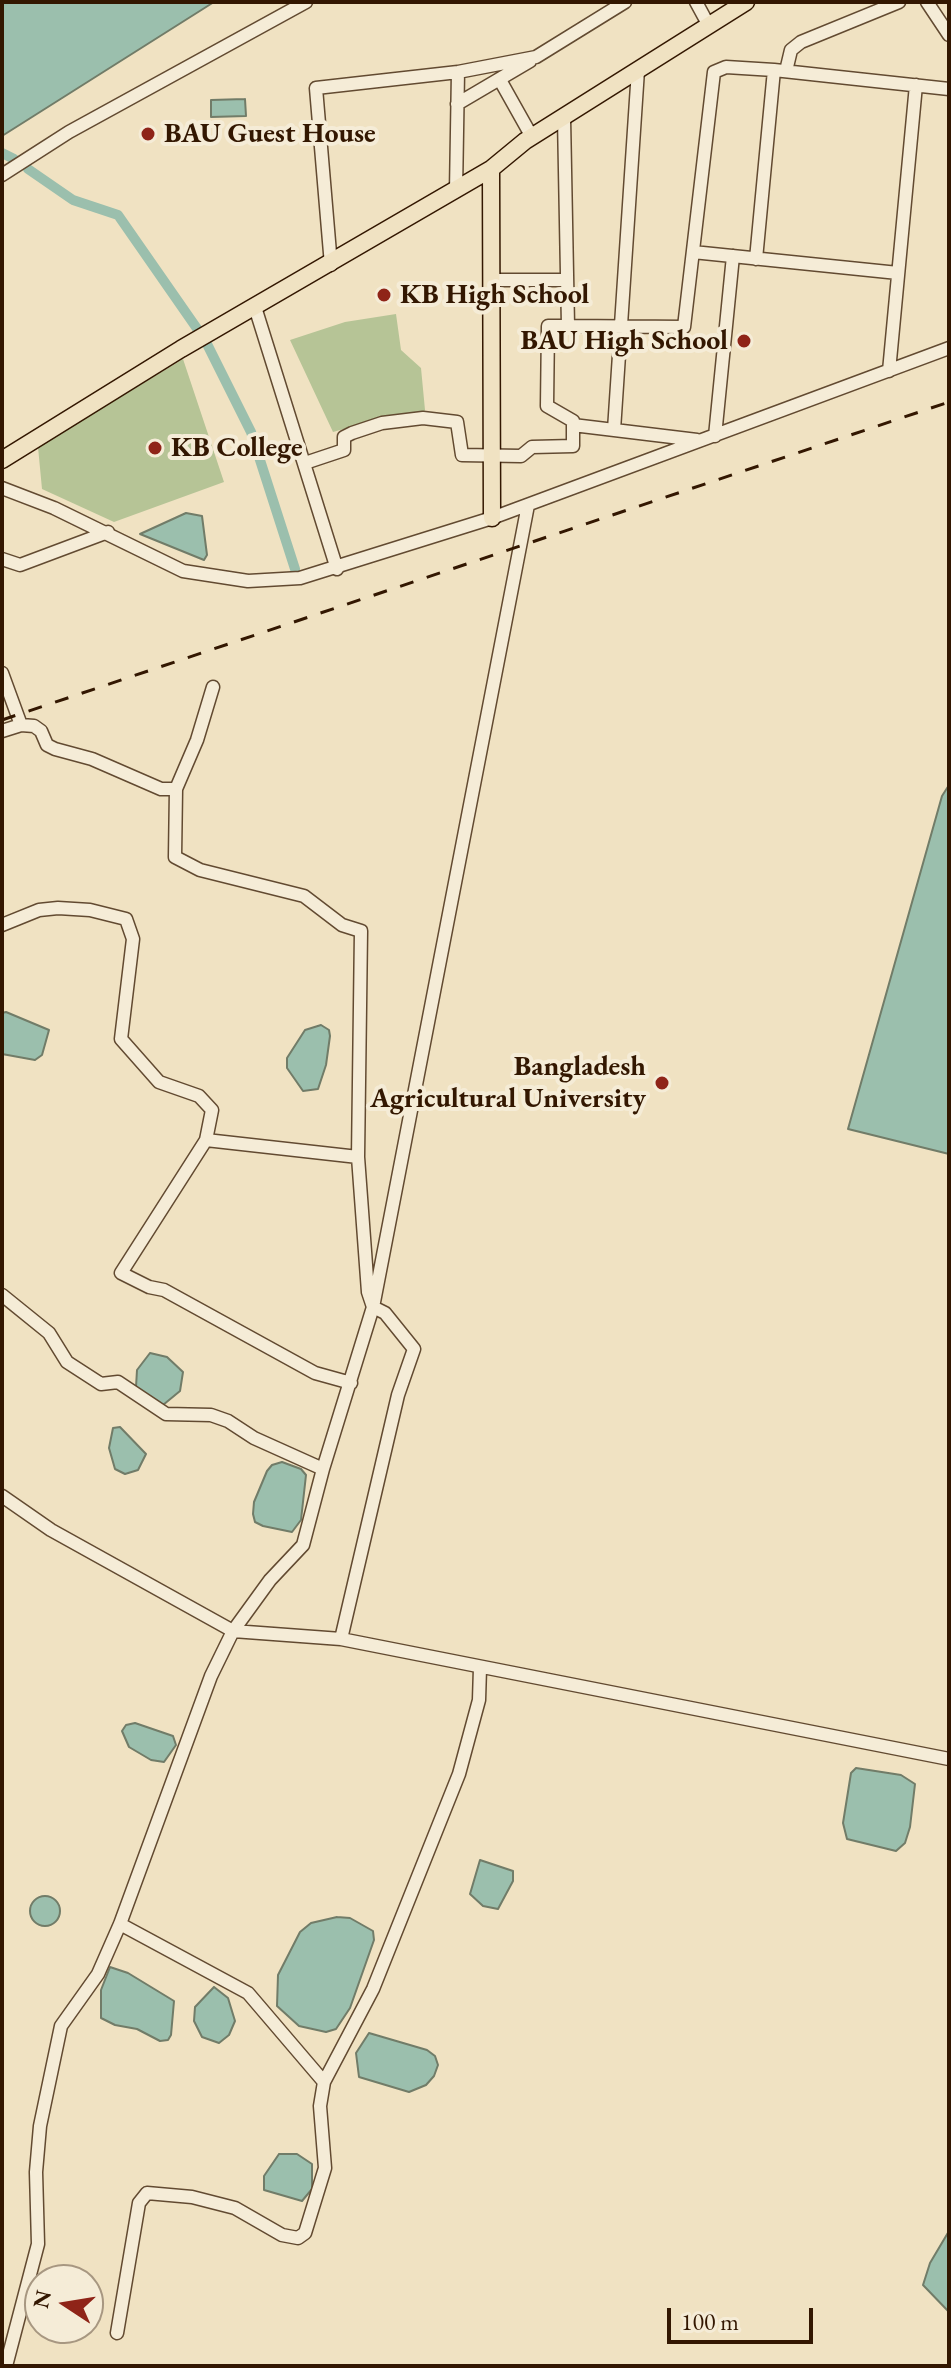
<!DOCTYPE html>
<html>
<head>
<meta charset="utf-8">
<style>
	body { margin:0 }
	#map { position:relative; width:951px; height:2368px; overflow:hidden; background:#f0e2c2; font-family:"EB Garamond",serif }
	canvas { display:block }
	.frame { position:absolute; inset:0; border:4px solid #331701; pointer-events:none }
	.north { position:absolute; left:24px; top:2264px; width:80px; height:80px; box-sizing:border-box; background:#f5ecd7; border:2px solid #a79781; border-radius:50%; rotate:282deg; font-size:22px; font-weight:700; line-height:32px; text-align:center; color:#331701 }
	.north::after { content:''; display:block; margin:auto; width:28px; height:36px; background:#8f2418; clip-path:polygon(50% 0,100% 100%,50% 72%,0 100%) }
	.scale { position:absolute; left:667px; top:2308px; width:146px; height:36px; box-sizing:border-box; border:4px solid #331701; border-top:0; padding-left:10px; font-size:24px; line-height:28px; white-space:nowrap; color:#331701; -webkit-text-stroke:6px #f5ecd7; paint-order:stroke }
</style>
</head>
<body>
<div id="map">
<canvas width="951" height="2368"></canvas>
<div class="frame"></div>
<div class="north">N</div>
<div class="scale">100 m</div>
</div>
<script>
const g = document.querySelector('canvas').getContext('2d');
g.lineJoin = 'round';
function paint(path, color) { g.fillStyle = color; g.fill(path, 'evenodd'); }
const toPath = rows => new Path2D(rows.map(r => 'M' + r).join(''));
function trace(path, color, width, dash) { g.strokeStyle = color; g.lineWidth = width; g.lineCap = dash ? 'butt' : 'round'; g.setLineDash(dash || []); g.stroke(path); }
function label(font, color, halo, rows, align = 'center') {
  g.font = font + ' "EB Garamond",serif'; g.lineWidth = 8; g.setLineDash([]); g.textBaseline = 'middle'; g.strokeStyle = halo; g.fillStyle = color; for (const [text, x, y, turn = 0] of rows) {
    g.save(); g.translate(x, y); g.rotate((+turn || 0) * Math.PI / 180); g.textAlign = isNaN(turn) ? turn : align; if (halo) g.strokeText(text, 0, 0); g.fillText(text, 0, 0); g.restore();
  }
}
const green = toPath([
	[396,314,401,350,421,368,425,410,421,416,365,423,333,432,290,340,345,322],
	[183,359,224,482,114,522,42,489,38,447]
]);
const water = toPath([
	[2,2,214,2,2,136,2,2],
	[245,99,246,116,211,117,211,100,245,99],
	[186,513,202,516,207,555,204,560,140,534,186,513],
	[949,785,949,1154,848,1129,942,796,949,785],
	[6,1012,49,1030,42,1055,35,1060,2,1054,2,1013,6,1012],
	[321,1025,329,1030,330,1036,326,1065,318,1089,303,1091,287,1068,287,1058,305,1030,321,1025],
	[150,1353,167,1357,183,1372,180,1391,163,1405,136,1387,137,1370,150,1353],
	[120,1427,146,1454,138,1470,125,1474,115,1469,109,1448,113,1428,120,1427],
	[282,1462,301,1469,306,1475,301,1520,292,1532,263,1526,255,1522,253,1514,254,1502,267,1471,272,1465,282,1462],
	[135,1723,173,1736,176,1745,164,1762,151,1760,129,1747,122,1731,126,1725,135,1723],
	[856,1768,901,1775,915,1784,910,1827,905,1843,896,1851,847,1839,843,1823,851,1773,856,1768],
	[480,1860,513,1871,513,1881,498,1909,483,1906,470,1894,480,1860],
	'30 1911a15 15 0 1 1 30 0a15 15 0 1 1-30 0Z',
	[337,1917,350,1918,373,1931,374,1940,350,2008,336,2029,326,2032,299,2026,277,2006,278,1975,300,1932,311,1923,337,1917],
	[110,1967,128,1973,174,2001,171,2035,168,2040,160,2041,137,2029,115,2025,101,2018,101,1990,110,1967],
	[214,1987,228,1998,235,2021,229,2035,219,2043,202,2037,194,2021,195,2007,214,1987],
	[369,2033,427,2050,435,2056,438,2065,434,2076,426,2085,409,2092,359,2077,356,2053,369,2033],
	[279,2154,297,2154,312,2164,312,2189,302,2201,264,2190,264,2176,279,2154],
	[949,2231,949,2312,923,2285,930,2263,949,2231]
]);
const canal = toPath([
	[2,153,14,159],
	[28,169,73,200,118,215,198,330],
	[205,340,251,432,295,569]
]);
const minor = toPath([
	[696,2,708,24],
	[927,2,949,35],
	[786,71,791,50,801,42,899,2],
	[500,80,532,137],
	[457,104,530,61],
	[564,118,568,326,684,327,714,72,726,67,774,70,949,89],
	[2,175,69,132,306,2],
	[456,191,458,72],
	[693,252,898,273],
	[756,259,774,70],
	[331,265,316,88,458,72,536,57,625,2],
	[492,280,567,280],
	[255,307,337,569],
	[889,371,916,85],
	[573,425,697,440],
	[614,430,638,70],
	[715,436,733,256],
	[305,463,344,450,344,437,352,433,382,423,423,418,457,422,462,455,521,456,532,447,573,446,573,421,547,406,548,326,568,326],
	[2,488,54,508,183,571,248,581,300,578,492,518,949,348],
	[2,559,20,565,108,532],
	[2,673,21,725],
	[2,731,21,725,34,726,41,731,47,745,55,749,92,759,161,789,176,789,175,857,200,870,304,896,342,925,361,931,358,1157,368,1292,373,1307,323,1469,254,1438,228,1421,211,1415,166,1414,118,1382,101,1384,67,1362,49,1333,2,1295],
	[176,789,197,740,213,687],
	[2,925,39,910,58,908,90,910,126,919,133,939,121,1039,159,1082,199,1096,212,1110,206,1140,358,1157],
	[206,1140,121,1273,149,1287,164,1290,315,1373,351,1383],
	[2,1496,51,1530,233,1631,341,1639,949,1759],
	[341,1639,398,1395,414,1349,385,1313,373,1307,528,505],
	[120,1924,248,1993,324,2082],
	[117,2333,139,2203,147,2193,192,2197,235,2208,282,2235,298,2238,305,2233,325,2168,320,2106,324,2082,373,1989,459,1774,479,1700,480,1668],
	[6,2366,38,2244,36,2172,40,2126,61,2026,98,1974,120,1924,211,1676,233,1631,270,1580,303,1545,323,1469]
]);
const major = toPath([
	[491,169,492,518],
	[2,460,181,349,491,169,525,141,746,2]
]);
const rail = toPath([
	[2,720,949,402]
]);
const markers = [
	[148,134,8,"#8f2418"],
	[384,295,8,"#8f2418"],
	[744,341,8,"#8f2418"],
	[155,448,8,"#8f2418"],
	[662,1083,8,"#8f2418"]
];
const poiNames = [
	["BAU Guest House",164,134],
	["KB High School",400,295],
	["BAU High School",728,341,"right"],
	["KB College",171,448],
	["Bangladesh",646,1067,"right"],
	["Agricultural University",646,1099,"right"]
];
paint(green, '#b6c496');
paint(water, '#9bbfad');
trace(water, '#717c68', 2);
trace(canal, '#9bbfad', 10);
trace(minor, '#624a31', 15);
trace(major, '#331701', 19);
trace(minor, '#f5ecd7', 12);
trace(major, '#f0e2c2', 16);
trace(rail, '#331701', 3, [14, 14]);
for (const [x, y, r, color] of markers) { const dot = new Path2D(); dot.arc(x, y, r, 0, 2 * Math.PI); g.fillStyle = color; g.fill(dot); trace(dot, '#f5ecd7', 3); }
label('bold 28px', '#331701', '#f5ecd7', poiNames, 'left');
</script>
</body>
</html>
